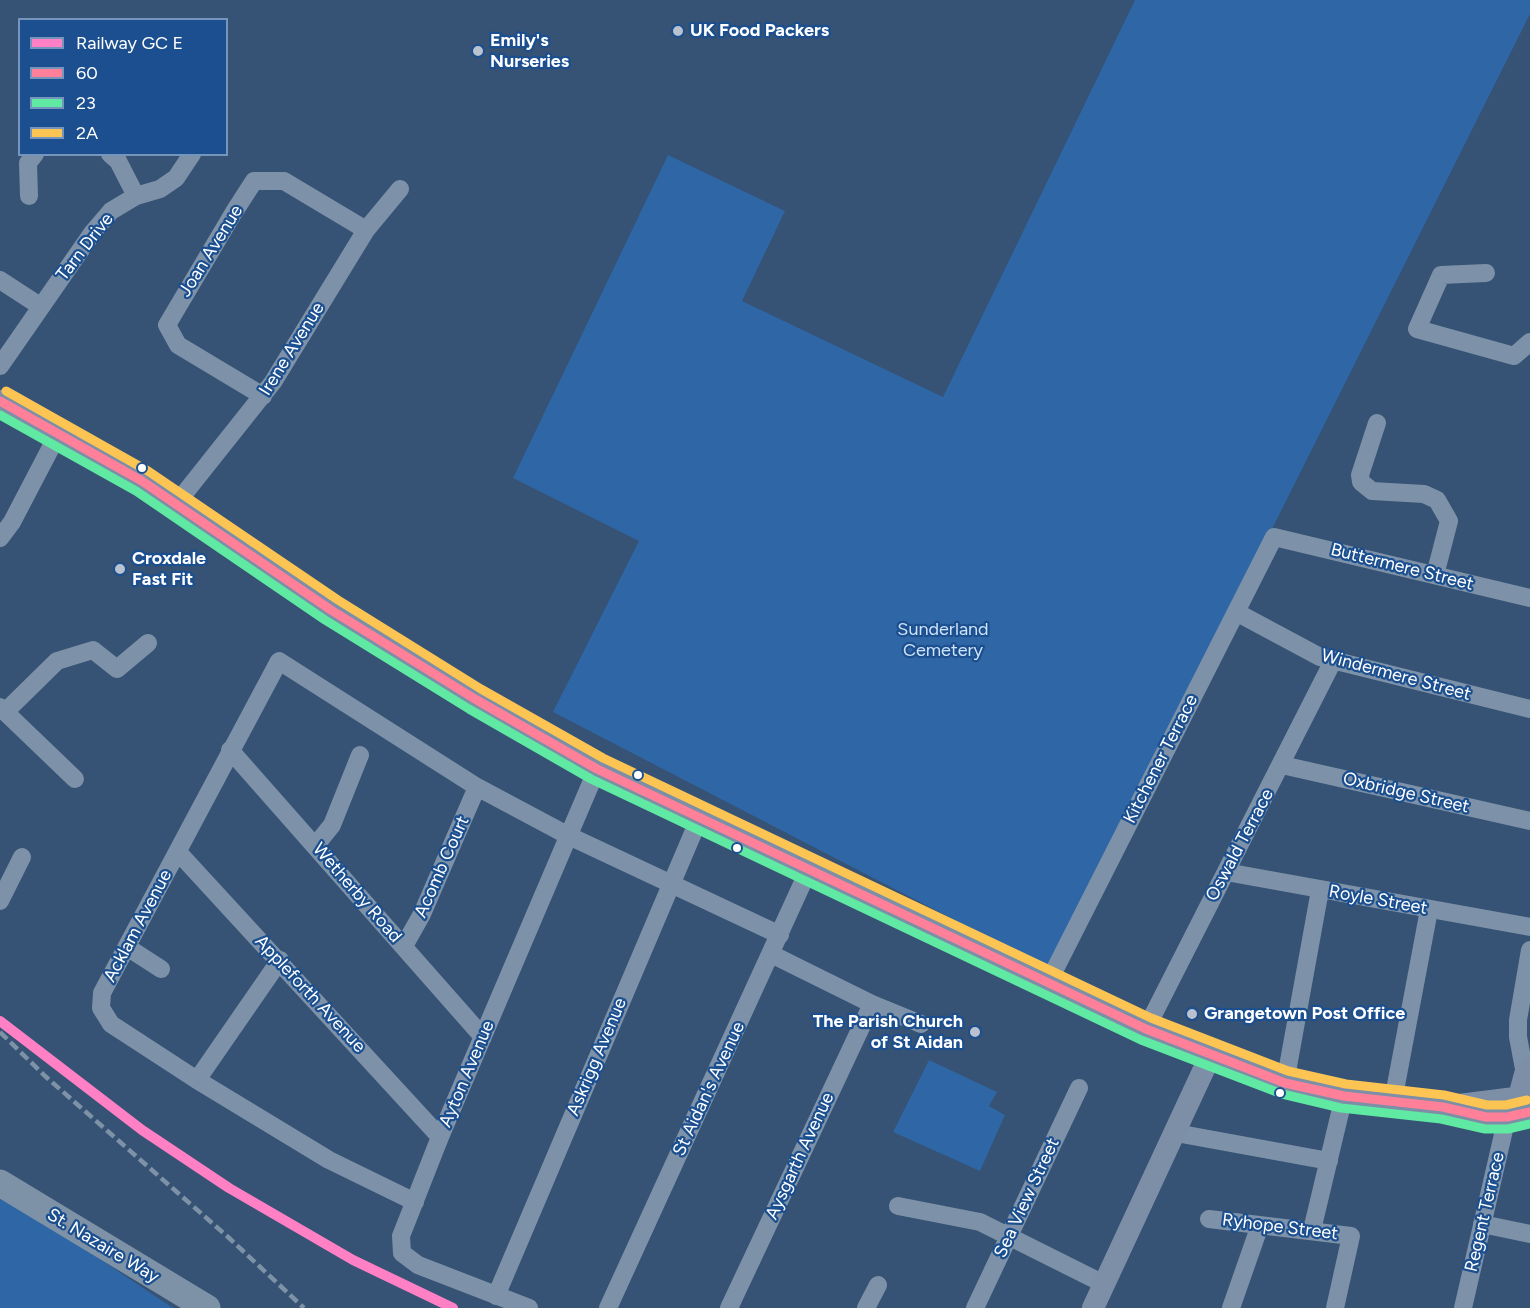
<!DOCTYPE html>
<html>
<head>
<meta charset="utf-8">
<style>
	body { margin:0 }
	#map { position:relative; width:1530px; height:1308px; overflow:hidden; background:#365274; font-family:Figtree,sans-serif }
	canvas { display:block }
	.legend { position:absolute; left:18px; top:18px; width:210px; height:138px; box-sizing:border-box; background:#1b4f8f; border:2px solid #7695bc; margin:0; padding:8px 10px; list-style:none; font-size:18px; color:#fff }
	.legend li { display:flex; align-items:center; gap:12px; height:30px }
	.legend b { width:30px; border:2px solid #7695bc }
</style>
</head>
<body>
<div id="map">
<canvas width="1530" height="1308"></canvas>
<ul class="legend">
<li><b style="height:8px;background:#ff80c5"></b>Railway GC E</li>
<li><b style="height:8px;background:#ff8098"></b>60</li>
<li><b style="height:8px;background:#60e9a3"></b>23</li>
<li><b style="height:8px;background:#fcc553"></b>2A</li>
</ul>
</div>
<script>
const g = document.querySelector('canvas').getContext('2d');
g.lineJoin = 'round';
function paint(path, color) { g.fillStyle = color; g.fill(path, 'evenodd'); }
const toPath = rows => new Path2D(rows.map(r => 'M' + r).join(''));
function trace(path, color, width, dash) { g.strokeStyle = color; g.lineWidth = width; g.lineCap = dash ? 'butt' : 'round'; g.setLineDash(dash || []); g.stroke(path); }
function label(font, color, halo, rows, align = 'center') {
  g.font = font + ' Figtree,sans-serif'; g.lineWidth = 4.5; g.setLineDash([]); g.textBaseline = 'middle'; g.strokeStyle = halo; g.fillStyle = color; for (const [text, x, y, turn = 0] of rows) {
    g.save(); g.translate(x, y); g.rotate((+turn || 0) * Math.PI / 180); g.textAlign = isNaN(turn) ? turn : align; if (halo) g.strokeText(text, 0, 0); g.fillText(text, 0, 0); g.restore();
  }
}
const green = toPath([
	[1135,0,1530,0,1530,14,1051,970,553,712,639,541,513,478,668,155,785,211,742,301,943,397],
	[929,1060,997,1092,989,1106,1005,1115,980,1171,893,1132],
	[0,1192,173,1308,0,1308]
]);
const minor = toPath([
	[110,154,118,161,136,196],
	[29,196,28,163,35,154],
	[1486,273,1441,275,1417,329,1514,356,1530,342],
	[0,280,40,306],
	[0,366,93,232,111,211,136,196,160,189,176,178,192,154],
	[263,396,178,345,167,325,234,212,254,181,284,181,366,230],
	[1377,423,1360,475,1361,482,1372,491,1424,494,1437,500,1449,521,1435,575],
	[176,504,273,382,366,230,400,189],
	[0,538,12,522,59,432],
	[1236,612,1320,657,1530,709],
	[0,707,75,779],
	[5,712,57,661,93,650,117,669,148,643],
	[230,750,483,1037],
	[1282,765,1530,821],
	[315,846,332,825,360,755],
	[178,852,440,1137],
	[1226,872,1530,927],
	[0,901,22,857],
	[404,946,422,914,477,787],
	[127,947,161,969],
	[771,954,872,1004,921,1024],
	[1049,981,1274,537,1530,598],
	[1146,1029,1333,661],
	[1525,1074,1518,1037,1518,1020,1530,950],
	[197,1080,280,960],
	[1285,1083,1320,890],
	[1393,1101,1429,910],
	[1176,1133,1329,1161],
	[415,1202,329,1160,197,1080,111,1024,101,1008,102,993,279,661,477,787,567,835,780,935],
	[898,1206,980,1222,1104,1284],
	[1209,1219,1351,1236,1335,1308],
	[1482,1224,1530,1234],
	[1312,1230,1344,1096],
	[496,1296,699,819],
	[529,1308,418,1265,402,1253,401,1236,440,1137,597,769],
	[608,1308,809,869],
	[729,1308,872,1004],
	[866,1308,878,1285],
	[975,1308,1079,1088],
	[1231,1308,1260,1225],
	[1463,1308,1507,1117]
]);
const major = toPath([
	[0,401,142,481,331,610,475,699,597,769,1146,1029,1285,1083,1344,1096,1443,1107,1486,1117,1507,1117,1530,1112],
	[1459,1105,1523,1097],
	[1530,1107,1521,1089,1525,1074,1530,1068],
	[1093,1308,1211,1054]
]);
const highway = toPath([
	[0,1183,207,1308]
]);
const rail = toPath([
	[0,1032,45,1076,228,1237,304,1308]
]);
const bus1 = toPath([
	[0,401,142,481,331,610,475,699,597,769,1146,1029,1285,1083,1344,1096,1443,1107,1486,1117,1507,1117,1530,1112]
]);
const bus2 = toPath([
	[0,415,136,491,325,620,469,709,591,779,1141,1040,1282,1094,1341,1108,1441,1119,1485,1129,1508,1129,1530,1124]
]);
const bus3 = toPath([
	[6,391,148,471,338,600,481,689,603,758,1151,1018,1288,1071,1346,1084,1444,1095,1487,1105,1506,1105,1527,1100]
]);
const rail1 = toPath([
	[0,1021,142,1130,229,1188,353,1260,453,1308]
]);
const markers = [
	[678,31,6,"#b9c2ce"],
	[478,51,6,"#b9c2ce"],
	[142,468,5,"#fff"],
	[120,569,6,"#b9c2ce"],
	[638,775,5,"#fff"],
	[737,848,5,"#fff"],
	[1192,1014,6,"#b9c2ce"],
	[975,1032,6,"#b9c2ce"],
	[1280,1093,5,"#fff"]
];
const poiNames = [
	["UK Food Packers",690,31],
	["Emily's",490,41],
	["Nurseries",490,62],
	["Croxdale",132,559],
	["Fast Fit",132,580],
	["Grangetown Post Office",1204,1014],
	["The Parish Church",963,1022,"right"],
	["of St Aidan",963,1043,"right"]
];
const streetNames = [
	["Tarn Drive",85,247,-52],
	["Joan Avenue",211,251,-58],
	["Irene Avenue",292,349,-58],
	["Buttermere Street",1402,567,14],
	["Windermere Street",1396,675,15],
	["Kitchener Terrace",1161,759,-63],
	["Oxbridge Street",1406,793,13],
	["Oswald Terrace",1240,845,-62],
	["Acomb Court",442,867,-66],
	["Wetherby Road",357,893,49],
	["Royle Street",1378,900,10],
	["Acklam Avenue",138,926,-62],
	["Appleforth Avenue",310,994,47],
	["Askrigg Avenue",597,1057,-67],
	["Ayton Avenue",467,1074,-67],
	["St Aidan's Avenue",709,1089,-65],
	["Aysgarth Avenue",800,1156,-65],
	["Sea View Street",1027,1198,-65],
	["Regent Terrace",1485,1212,-77],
	["Ryhope Street",1280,1227,7],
	["St. Nazaire Way",103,1246,31]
];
const parkNames = [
	["Sunderland",943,630],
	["Cemetery",943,651]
];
paint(green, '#2f66a5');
trace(minor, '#7d92a8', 18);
trace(major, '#7d8ea7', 22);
trace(highway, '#7e92a7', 27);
trace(rail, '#7e92a7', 4.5, [10, 4.5]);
trace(bus1, '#ff8098', 9);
trace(bus2, '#60e9a3', 9);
trace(bus3, '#fcc553', 9);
trace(rail1, '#ff80c5', 10);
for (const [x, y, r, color] of markers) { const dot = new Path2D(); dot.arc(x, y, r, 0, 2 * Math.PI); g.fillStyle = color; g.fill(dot); trace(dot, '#1b4f8f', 2); }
label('bold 18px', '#fff', '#1b4f8f', poiNames, 'left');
label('18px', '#fff', '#1b4f8f', streetNames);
label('18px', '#cfe3fa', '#1b4f8f', parkNames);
</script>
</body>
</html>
